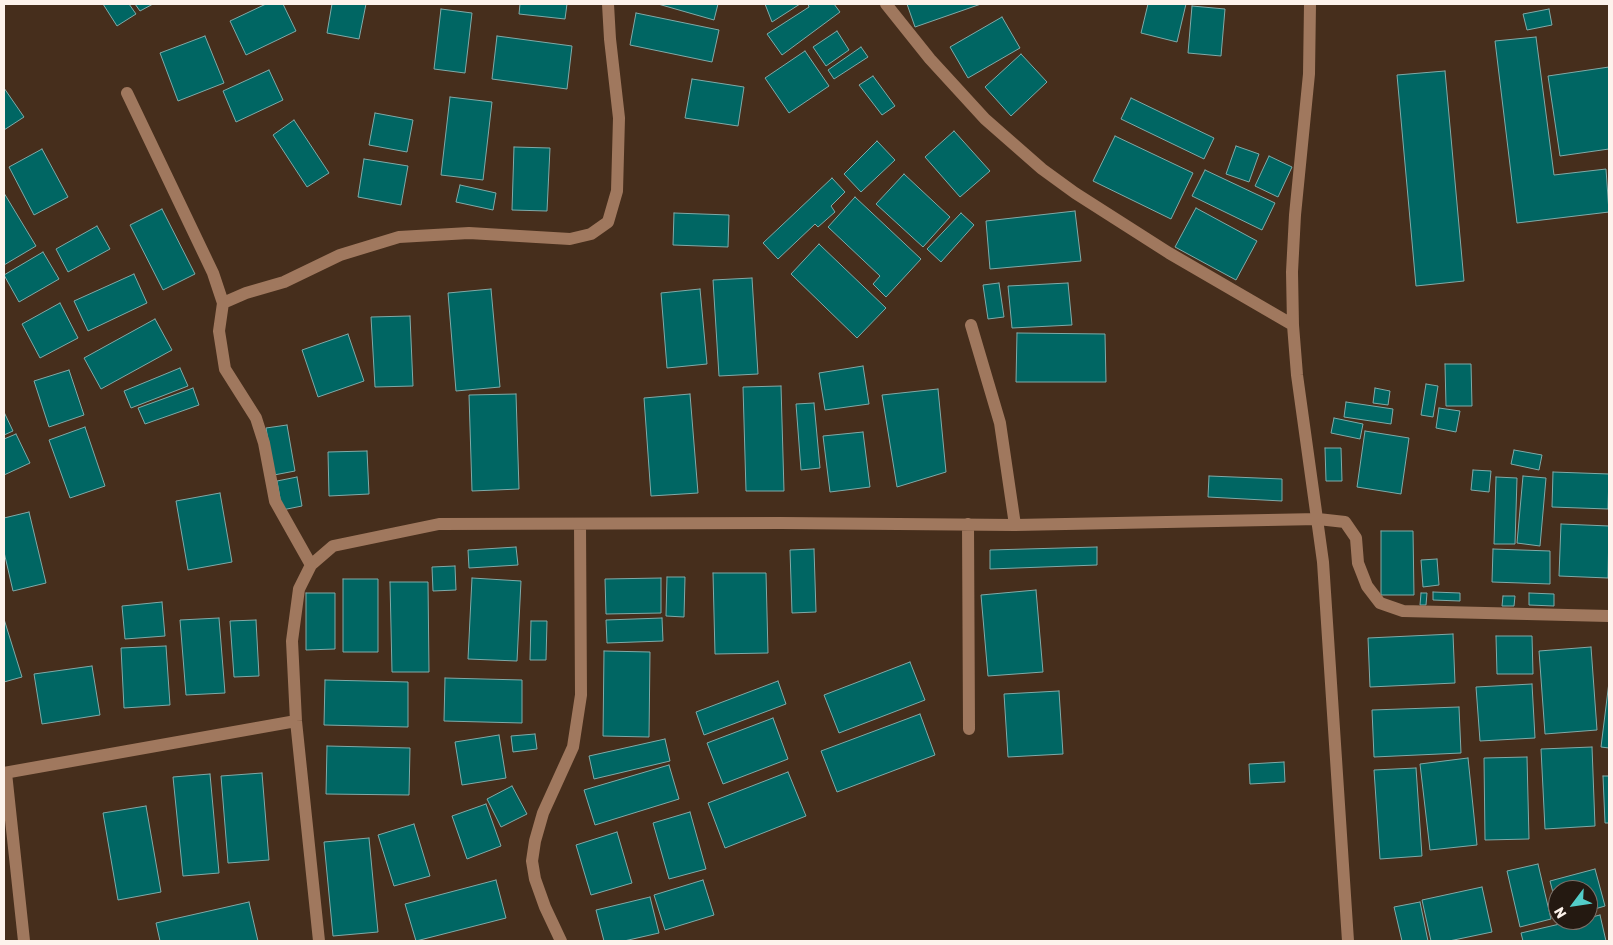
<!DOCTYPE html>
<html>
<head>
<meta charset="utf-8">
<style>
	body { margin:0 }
	#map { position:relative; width:1613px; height:945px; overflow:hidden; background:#462e1c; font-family:Rubik,sans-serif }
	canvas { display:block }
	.frame { position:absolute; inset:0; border:5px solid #fdf3ec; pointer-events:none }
	.north { position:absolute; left:1548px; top:880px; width:50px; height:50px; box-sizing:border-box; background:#241911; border:1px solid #7b7069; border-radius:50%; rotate:239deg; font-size:14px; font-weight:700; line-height:20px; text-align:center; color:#fdf3ec }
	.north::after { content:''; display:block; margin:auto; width:18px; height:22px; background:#53cdc9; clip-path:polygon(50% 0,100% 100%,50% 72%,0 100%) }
</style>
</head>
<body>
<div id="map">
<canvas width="1613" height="945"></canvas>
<div class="frame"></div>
<div class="north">N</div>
</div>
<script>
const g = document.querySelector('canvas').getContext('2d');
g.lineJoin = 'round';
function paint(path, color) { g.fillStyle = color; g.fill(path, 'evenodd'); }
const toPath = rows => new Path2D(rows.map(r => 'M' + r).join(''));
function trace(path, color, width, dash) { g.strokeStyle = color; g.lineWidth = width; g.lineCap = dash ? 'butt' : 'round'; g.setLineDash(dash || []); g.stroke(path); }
const building = toPath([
	[103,4,129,4,136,14,117,26,103,4],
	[135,4,153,4,140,11,135,4],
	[266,4,283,4,296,31,246,55,230,21,266,4],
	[332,4,366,4,359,39,327,33,332,4],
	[520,4,567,4,565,19,519,14,520,4],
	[658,4,718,4,714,20,658,4],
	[765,4,800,4,772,22,765,4],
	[808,4,834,4,840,12,782,55,767,34,809,7,808,4],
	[907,4,981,4,915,27,907,4],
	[1148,4,1186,4,1177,42,1141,33,1148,4],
	[1192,6,1225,9,1221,56,1188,53,1192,6],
	[441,9,472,13,465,73,434,69,441,9],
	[1549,9,1552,25,1527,30,1523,14,1549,9],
	[636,13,719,30,712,62,630,45,636,13],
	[1002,17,1020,48,968,78,950,47,1002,17],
	[837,31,849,50,826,66,813,47,837,31],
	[205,36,224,83,178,101,160,53,205,36],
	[497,36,572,46,567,89,492,79,497,36],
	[1536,37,1554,175,1606,169,1609,212,1517,223,1495,41,1536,37],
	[861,47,868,57,834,79,828,70,861,47],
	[805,51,829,86,789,113,765,78,805,51],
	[1021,54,1047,82,1011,116,985,87,1021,54],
	[1609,67,1609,149,1560,156,1548,76,1609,67],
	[269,70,283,100,236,122,223,91,269,70],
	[1445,71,1464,281,1416,286,1397,75,1445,71],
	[873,76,895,106,882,115,859,85,873,76],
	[692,79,744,87,738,126,685,118,692,79],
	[4,88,24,117,4,130,4,88],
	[450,97,492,102,483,180,441,175,450,97],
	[1131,98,1214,138,1204,159,1121,119,1131,98],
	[375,113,413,120,407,152,369,145,375,113],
	[294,120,329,173,307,187,273,135,294,120],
	[954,131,990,171,960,197,925,157,954,131],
	[1115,136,1193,173,1171,219,1093,181,1115,136],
	[877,141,895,160,861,192,844,174,877,141],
	[1236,146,1259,154,1249,182,1226,174,1236,146],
	[514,147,550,148,547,211,512,210,514,147],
	[42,149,68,197,34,215,9,167,42,149],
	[1269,156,1292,167,1278,197,1255,186,1269,156],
	[364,159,408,166,401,205,358,197,364,159],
	[1205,170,1275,203,1262,230,1192,196,1205,170],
	[904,174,950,217,923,247,876,204,904,174],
	[832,178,845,192,831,206,835,212,818,227,815,224,778,259,763,243,832,178],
	[460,185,496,193,493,210,456,202,460,185],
	[4,193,36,246,4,265,4,193],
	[855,197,921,259,886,297,873,284,880,276,828,227,855,197],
	[1196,208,1257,241,1236,280,1175,247,1196,208],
	[162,209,195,274,163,290,130,225,162,209],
	[1075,211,1081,261,990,269,986,221,1075,211],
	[674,213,729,215,728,247,673,245,674,213],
	[961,213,974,225,941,262,927,249,961,213],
	[97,226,110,249,68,272,56,249,97,226],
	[819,244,886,308,857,338,791,274,819,244],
	[43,252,59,279,19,302,4,275,43,252],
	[134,274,147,303,88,331,74,301,134,274],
	[752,278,758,374,719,376,713,280,752,278],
	[999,283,1004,317,988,319,983,285,999,283],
	[1068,283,1072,325,1012,328,1008,286,1068,283],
	[491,289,500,387,456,391,448,293,491,289],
	[700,289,707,364,667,368,661,293,700,289],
	[60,303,78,338,40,358,22,324,60,303],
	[410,316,413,386,375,387,371,317,410,316],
	[155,319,172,350,101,389,84,358,155,319],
	[1017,333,1105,334,1106,382,1016,382,1017,333],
	[348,334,364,381,318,397,302,350,348,334],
	[1445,364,1471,364,1472,406,1446,406,1445,364],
	[863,366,869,404,825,410,819,373,863,366],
	[180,368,188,386,131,408,124,391,180,368],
	[69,370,84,415,49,427,34,381,69,370],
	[1426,384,1438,386,1433,417,1421,415,1426,384],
	[781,386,784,491,746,491,743,387,781,386],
	[193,388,199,405,145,424,138,408,193,388],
	[1375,388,1390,391,1388,405,1373,403,1375,388],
	[938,389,946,472,897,487,882,395,938,389],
	[516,394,519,489,472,491,469,395,516,394],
	[690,394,698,493,651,496,644,398,690,394],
	[1346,402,1393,409,1391,424,1344,417,1346,402],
	[814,403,820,468,801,470,796,404,814,403],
	[1439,408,1460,411,1456,432,1436,428,1439,408],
	[4,412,13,431,4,435,4,412],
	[1334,418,1363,424,1360,439,1331,433,1334,418],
	[287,425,295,471,274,475,266,428,287,425],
	[85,427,105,486,70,498,49,440,85,427],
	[1365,431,1409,438,1401,494,1357,487,1365,431],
	[863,432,870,487,830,492,823,436,863,432],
	[16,434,30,463,4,475,4,439,16,434],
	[1325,448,1341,448,1342,481,1326,481,1325,448],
	[1514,450,1542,455,1539,470,1511,464,1514,450],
	[367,451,369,494,329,496,328,452,367,451],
	[1473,470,1491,471,1489,492,1471,490,1473,470],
	[1553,472,1609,474,1608,509,1552,507,1553,472],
	[1209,476,1282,479,1282,501,1208,497,1209,476],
	[1523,476,1546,478,1540,546,1517,543,1523,476],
	[297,477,302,506,282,510,277,481,297,477],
	[1496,477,1517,478,1515,544,1494,544,1496,477],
	[220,493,232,562,188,570,176,501,220,493],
	[29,512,46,583,13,591,4,552,4,518,29,512],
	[1561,524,1609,526,1608,578,1559,576,1561,524],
	[1381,531,1413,531,1414,595,1381,595,1381,531],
	[516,547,518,565,469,568,468,550,516,547],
	[1097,547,1097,565,990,569,990,550,1097,547],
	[814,549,816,612,792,613,790,550,814,549],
	[1493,549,1550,551,1550,584,1492,582,1493,549],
	[1437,559,1439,585,1423,587,1421,560,1437,559],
	[455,566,456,590,433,591,432,567,455,566],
	[713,573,766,573,768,653,715,654,713,573],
	[667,577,685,577,684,617,666,616,667,577],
	[472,578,521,581,517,661,468,659,472,578],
	[661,578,661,613,606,614,605,579,661,578],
	[343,579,378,579,378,652,343,652,343,579],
	[390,582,428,582,429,672,392,672,390,582],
	[1036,590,1043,672,988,676,981,595,1036,590],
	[1433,592,1460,593,1460,601,1433,600,1433,592],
	[306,593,335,593,335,649,306,650,306,593],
	[1421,593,1427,593,1426,605,1420,605,1421,593],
	[1529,593,1554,594,1554,606,1529,605,1529,593],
	[1503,596,1515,596,1514,606,1502,606,1503,596],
	[162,602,165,636,125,639,122,606,162,602],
	[219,618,225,693,186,695,180,620,219,618],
	[662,618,663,641,607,643,606,620,662,618],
	[4,619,22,677,4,682,4,619],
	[256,620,259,676,234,677,230,621,256,620],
	[531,621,547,621,546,660,530,660,531,621],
	[1453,634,1455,683,1370,687,1368,638,1453,634],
	[1496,636,1532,636,1533,674,1497,674,1496,636],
	[166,646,170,705,124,708,121,648,166,646],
	[1591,647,1597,730,1545,734,1539,651,1591,647],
	[604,651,650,652,649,737,603,736,604,651],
	[910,662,925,700,839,733,824,695,910,662],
	[92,666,100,715,42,724,34,674,92,666],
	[445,678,522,680,522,723,444,721,445,678],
	[325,680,408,682,408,727,324,725,325,680],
	[778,681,786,704,704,735,696,712,778,681],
	[1609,682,1609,748,1601,747,1609,682],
	[1532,684,1535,738,1480,741,1476,687,1532,684],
	[1059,691,1063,754,1008,757,1004,694,1059,691],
	[1459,707,1461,753,1374,757,1372,710,1459,707],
	[920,714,935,755,837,792,821,751,920,714],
	[773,718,788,759,723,784,707,743,773,718],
	[535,734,537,749,513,752,511,736,535,734],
	[499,735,506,778,462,785,455,742,499,735],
	[665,739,670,761,594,779,589,756,665,739],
	[327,746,410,748,409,795,326,794,327,746],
	[1592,747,1595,826,1545,829,1541,749,1592,747],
	[1527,757,1529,839,1485,840,1484,758,1527,757],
	[1468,758,1477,845,1430,850,1420,764,1468,758],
	[1284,762,1285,782,1250,784,1249,764,1284,762],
	[669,765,679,799,595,825,584,790,669,765],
	[1416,768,1422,856,1380,859,1374,770,1416,768],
	[788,772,806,816,725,848,708,803,788,772],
	[262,773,269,860,228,863,221,776,262,773],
	[210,774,219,873,183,876,173,777,210,774],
	[1603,776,1609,776,1609,823,1605,823,1603,776],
	[512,786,527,814,501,827,487,799,512,786],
	[486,804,501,846,467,859,452,816,486,804],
	[146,806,161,892,118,900,103,813,146,806],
	[690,812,706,869,669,879,653,823,690,812],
	[414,824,430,876,394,886,378,835,414,824],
	[617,832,632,883,591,895,576,845,617,832],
	[369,838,378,932,333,936,324,842,369,838],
	[1538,864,1551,919,1520,927,1507,871,1538,864],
	[1595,869,1605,906,1588,911,1588,890,1558,890,1558,912,1550,881,1595,869],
	[496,880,506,918,416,941,405,904,496,880],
	[703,880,714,915,665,930,654,895,703,880],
	[1482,887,1492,932,1449,941,1431,941,1422,900,1482,887],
	[650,897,659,933,624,941,604,941,596,910,650,897],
	[249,902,258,941,160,941,156,923,249,902],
	[1420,902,1428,941,1402,941,1394,907,1420,902],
	[1600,915,1606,941,1523,941,1521,933,1577,920,1588,920,1588,918,1600,915]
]);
const minor = toPath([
	[886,4,930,59,985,119,1042,169,1075,193,1169,253,1293,325],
	[1310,4,1309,74,1295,215,1292,272,1293,325,1297,375,1323,562,1348,941],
	[127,93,213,273,223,303,219,331,225,369,256,418,264,443,275,501,311,565],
	[223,303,246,293,284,282,340,255,399,237,469,233,570,239,591,234,608,222,617,191,619,118,610,39,608,4],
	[971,325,1000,423,1015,525],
	[968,524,969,729],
	[4,773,296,721],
	[6,773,24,941],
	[319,941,296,721,292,641,299,589,311,565,333,546,439,524,781,523,1015,525,1318,519,1345,522,1356,538,1358,563,1367,586,1380,603,1403,611,1609,616],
	[561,941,545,907,535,879,532,861,535,841,543,813,573,747,581,695,580,524]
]);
paint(building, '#006663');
trace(building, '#7faaa8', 1);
trace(minor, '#a0785e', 12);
</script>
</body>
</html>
